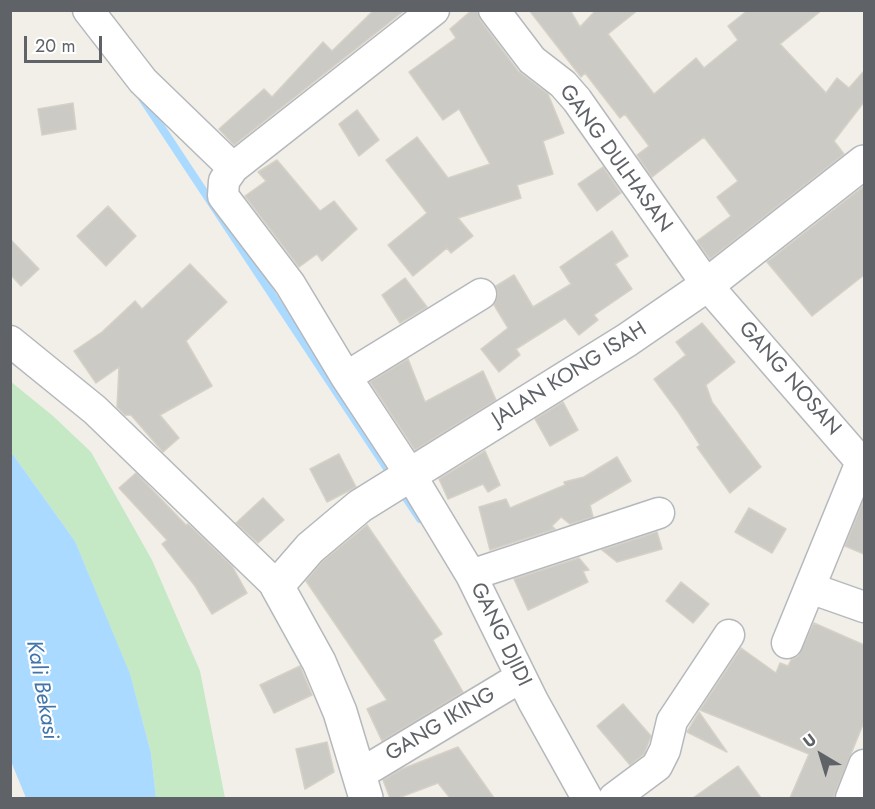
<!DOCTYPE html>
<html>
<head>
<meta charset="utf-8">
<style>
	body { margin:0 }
	#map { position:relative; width:875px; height:809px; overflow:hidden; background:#f1efe8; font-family:Jost,sans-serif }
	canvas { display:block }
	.frame { position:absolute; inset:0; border:12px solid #5f6368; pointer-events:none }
	.north { position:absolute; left:791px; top:725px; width:60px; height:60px; -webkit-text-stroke:4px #fff; paint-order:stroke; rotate:322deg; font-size:16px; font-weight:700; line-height:24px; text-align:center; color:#5f6368 }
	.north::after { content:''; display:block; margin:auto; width:21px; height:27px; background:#5f6368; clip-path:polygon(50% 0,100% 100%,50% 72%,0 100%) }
	.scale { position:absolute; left:24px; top:36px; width:78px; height:27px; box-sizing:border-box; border:3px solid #5f6368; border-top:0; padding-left:8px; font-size:18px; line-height:21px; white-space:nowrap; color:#5f6368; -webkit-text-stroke:4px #fff; paint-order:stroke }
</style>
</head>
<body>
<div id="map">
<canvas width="875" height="809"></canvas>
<div class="frame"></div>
<div class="north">U</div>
<div class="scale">20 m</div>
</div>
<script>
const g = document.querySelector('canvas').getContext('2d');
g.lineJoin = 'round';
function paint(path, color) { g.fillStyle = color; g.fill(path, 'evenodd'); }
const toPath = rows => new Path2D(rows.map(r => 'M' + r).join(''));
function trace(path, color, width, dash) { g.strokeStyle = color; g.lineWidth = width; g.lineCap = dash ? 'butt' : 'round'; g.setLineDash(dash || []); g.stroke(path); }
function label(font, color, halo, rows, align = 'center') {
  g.font = font + ' Jost,sans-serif'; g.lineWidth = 4.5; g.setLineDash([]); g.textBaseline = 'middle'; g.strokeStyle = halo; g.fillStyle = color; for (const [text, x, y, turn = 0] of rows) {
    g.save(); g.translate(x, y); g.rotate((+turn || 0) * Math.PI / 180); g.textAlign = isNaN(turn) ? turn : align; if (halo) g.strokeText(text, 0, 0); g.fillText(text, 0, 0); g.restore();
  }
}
const green = toPath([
	[10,381,53,416,91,452,152,560,200,671,225,798,156,798,151,753,130,675,75,541,11,452]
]);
const water = toPath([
	[11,452,75,541,130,674,151,753,156,798,26,798,10,759]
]);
const stream = toPath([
	[142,98,392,476],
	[400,489,420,519]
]);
const building = toPath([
	[374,10,405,10,234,145,219,129,264,89,272,97,323,42,332,51,374,10],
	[472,10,477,10,480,20,518,71,548,94,564,133,543,141,553,174,517,185,521,198,458,218,473,236,451,253,447,248,413,276,388,245,427,213,386,160,417,137,448,178,490,164,459,109,443,120,409,72,456,38,450,29,472,10],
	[529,10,570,10,580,27,596,10,638,10,608,34,654,94,696,58,704,68,738,40,728,26,748,10,822,10,780,44,826,93,837,78,849,88,864,71,864,102,834,141,844,154,710,259,697,241,731,216,717,197,738,181,704,137,652,177,637,155,649,146,625,114,620,118,585,73,581,77,529,10],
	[73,103,76,129,42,135,38,109,73,103],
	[357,110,379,140,359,156,339,124,357,110],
	[277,160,320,211,334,201,357,229,322,261,317,254,299,267,245,196,266,181,258,172,277,160],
	[603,167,621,193,597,211,578,184,603,167],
	[864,186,864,275,812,316,767,262,864,186],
	[108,206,136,236,106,266,77,236,108,206],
	[612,231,628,256,615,264,632,289,594,315,598,320,579,335,565,318,516,349,520,355,499,372,481,349,508,328,494,305,498,294,496,286,514,275,533,307,571,284,560,267,612,231],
	[10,239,39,269,21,286,10,274,10,239],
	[190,264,227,302,186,341,212,386,160,415,179,438,163,452,131,415,125,415,117,407,119,367,96,383,74,351,102,332,135,301,142,309,190,264],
	[405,278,427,307,400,323,382,295,405,278],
	[702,323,735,362,706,385,712,402,761,467,730,493,697,447,700,445,679,413,654,379,686,355,676,342,702,323],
	[408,359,425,402,483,371,496,400,415,450,370,382,408,359],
	[563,402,578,430,550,446,535,419,563,402],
	[485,451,500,485,488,492,483,484,448,499,439,479,485,451],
	[339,454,356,487,327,502,310,469,339,454],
	[617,457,631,481,590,505,593,517,570,524,561,517,552,526,555,529,490,550,479,507,506,499,510,508,565,485,564,482,584,477,617,457],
	[136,473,186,525,188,524,232,566,247,593,212,614,195,586,162,544,167,540,119,488,136,473],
	[263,498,284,520,258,543,236,523,263,498],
	[864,499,864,554,845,546,864,499],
	[749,508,786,529,772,553,735,532,749,508],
	[367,525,442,634,433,640,463,692,382,741,367,709,387,700,306,581,323,561,367,525],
	[657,532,662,549,617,562,602,550,657,532],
	[579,558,589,570,583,571,588,582,528,610,514,579,579,558],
	[681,582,709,604,693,623,666,601,681,582],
	[814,623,864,645,864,722,833,798,790,798,809,754,700,710,741,648,776,673,780,663,788,666,791,660,798,656,814,623],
	[300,666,312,695,274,713,260,685,300,666],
	[623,704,651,736,644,754,630,765,597,726,623,704],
	[699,712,727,752,687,732,699,712],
	[327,742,334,772,305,789,296,749,327,742],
	[458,747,494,798,450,798,438,783,398,798,390,798,383,780,402,769,458,747],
	[738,766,761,798,693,798,738,766]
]);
const minor = toPath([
	[88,10,143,81,233,168],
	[434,10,233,168,224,181,223,196,290,284,346,377,410,474,471,575,533,701,587,798],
	[494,10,532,60,563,84,577,100,707,285,861,462,787,643],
	[10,341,95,410,277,586],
	[346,377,481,294],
	[471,575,659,513],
	[810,588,864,607],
	[360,774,521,677],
	[614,798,657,766,665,750,672,721,729,635],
	[851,798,864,765]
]);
const tertiary = toPath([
	[366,798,340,712,319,662,277,586,310,548,360,506,627,340,707,285,864,162]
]);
const streetNames = [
	["GANG DULHASAN",615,159,54],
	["JALAN KONG ISAH",570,375,-32],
	["GANG NOSAN",789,379,49],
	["GANG DJIDI",500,635,64],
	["GANG IKING",441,725,-31]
];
const waterNames = [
	["Kali Bekasi",41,690,80]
];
paint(green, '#c5e8c5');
paint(water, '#aadaff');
trace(stream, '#aadaff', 8);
paint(building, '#cccac5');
trace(building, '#d6d1c6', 1.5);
trace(minor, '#b5b8bc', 33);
trace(tertiary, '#b5b8bc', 36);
trace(minor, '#fff', 30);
trace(tertiary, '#fff', 33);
label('21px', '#5f6368', '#fff', streetNames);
label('italic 22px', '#4174aa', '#fff', waterNames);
</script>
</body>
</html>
